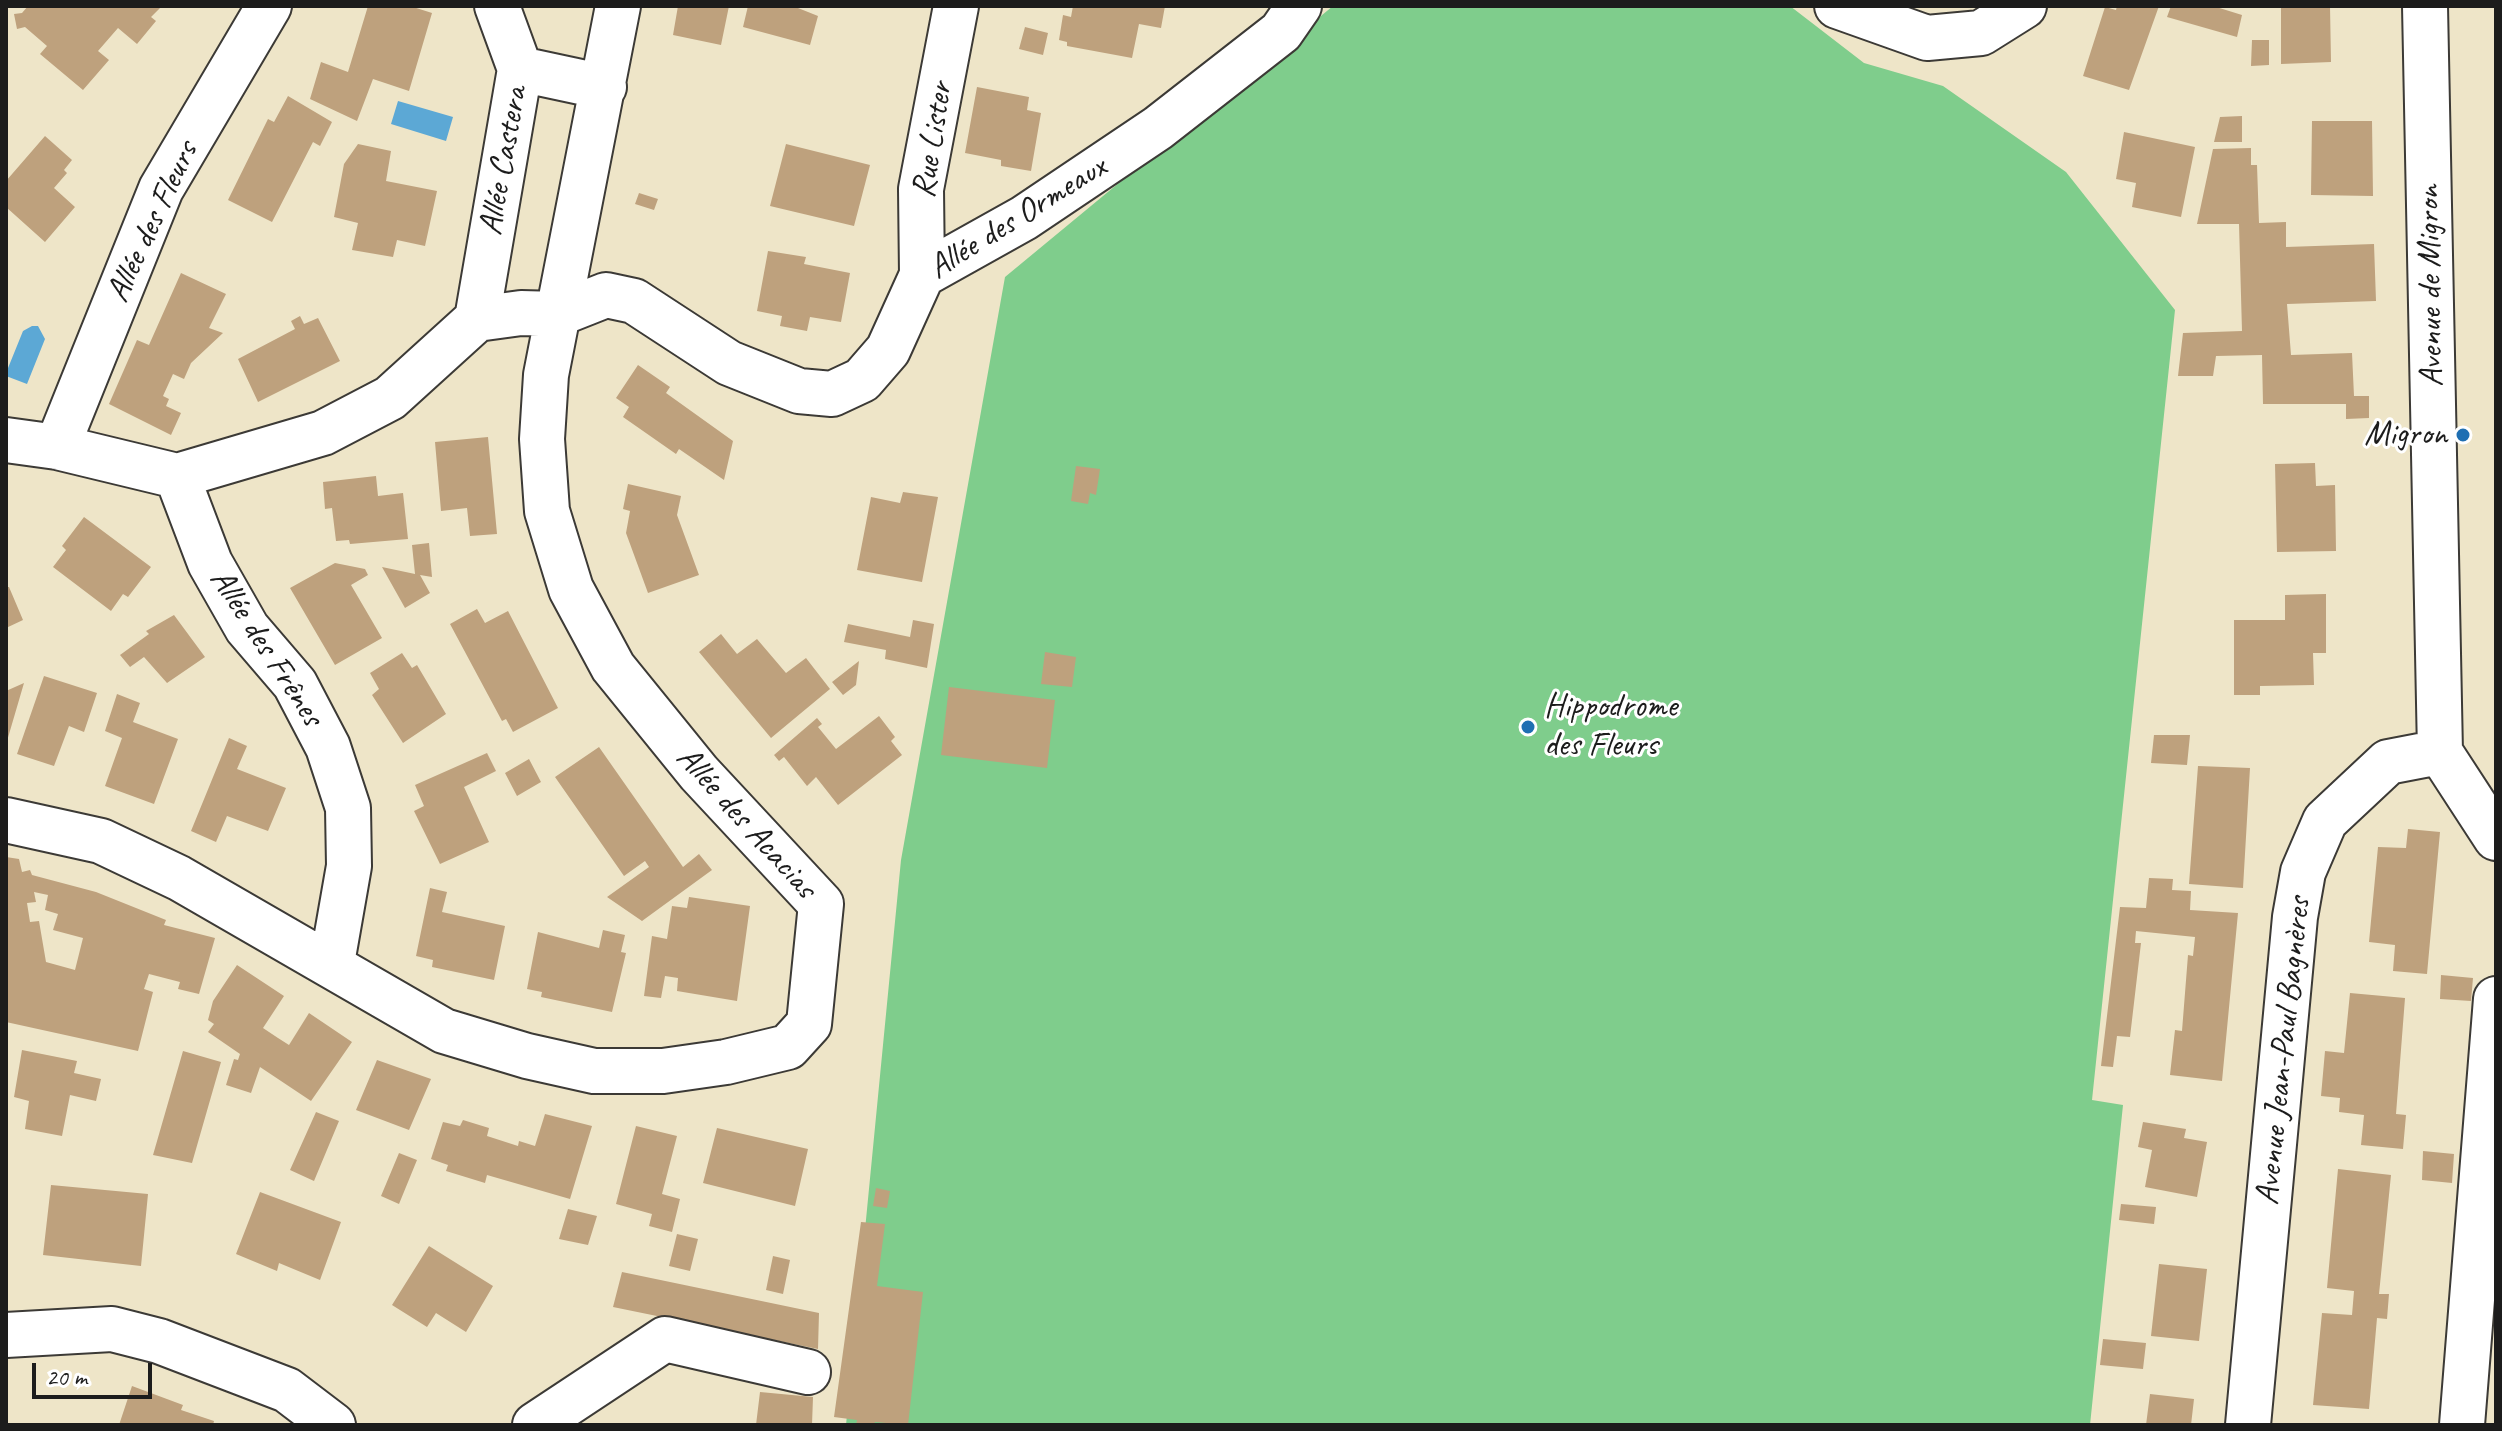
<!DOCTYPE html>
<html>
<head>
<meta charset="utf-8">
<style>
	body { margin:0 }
	#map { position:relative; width:2502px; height:1431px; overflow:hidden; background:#eee5c8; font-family:Caveat,sans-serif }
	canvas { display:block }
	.frame { position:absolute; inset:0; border:8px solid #1c1c1c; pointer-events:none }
	.scale { position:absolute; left:32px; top:1363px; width:120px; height:36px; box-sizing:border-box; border:4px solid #1c1c1c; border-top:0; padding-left:10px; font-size:24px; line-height:28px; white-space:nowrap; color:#1c1c1c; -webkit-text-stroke:6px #fff; paint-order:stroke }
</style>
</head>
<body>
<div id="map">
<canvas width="2502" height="1431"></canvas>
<div class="frame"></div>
<div class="scale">20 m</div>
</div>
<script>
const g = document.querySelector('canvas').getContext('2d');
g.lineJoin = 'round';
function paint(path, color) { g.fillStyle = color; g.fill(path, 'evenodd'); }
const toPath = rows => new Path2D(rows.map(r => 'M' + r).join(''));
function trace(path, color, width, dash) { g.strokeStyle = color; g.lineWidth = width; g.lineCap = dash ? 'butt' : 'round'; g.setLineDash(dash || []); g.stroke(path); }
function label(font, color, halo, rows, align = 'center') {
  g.font = font + ' Caveat,sans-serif'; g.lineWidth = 6; g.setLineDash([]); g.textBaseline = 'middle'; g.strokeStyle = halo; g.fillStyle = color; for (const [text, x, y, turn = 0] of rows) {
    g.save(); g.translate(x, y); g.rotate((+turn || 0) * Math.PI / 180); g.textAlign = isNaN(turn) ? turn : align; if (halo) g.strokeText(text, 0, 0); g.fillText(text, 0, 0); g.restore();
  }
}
const green = toPath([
	[1333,6,1790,6,1864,63,1943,86,2066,172,2175,310,2092,1100,2123,1105,2090,1425,846,1425,901,860,1005,277]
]);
const water = toPath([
	[398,101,453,117,446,141,391,124],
	[32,326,38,326,45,339,27,384,6,376,6,373,23,331]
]);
const building = toPath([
	[28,6,157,6,160,8,151,17,156,21,137,44,118,28,98,51,109,60,83,90,40,54,47,46,25,27,17,29,14,14,22,13],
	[368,6,410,6,432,13,409,91,373,79,357,121,310,99,321,62,348,72],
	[678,6,729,6,721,45,673,35],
	[748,6,793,6,818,16,810,45,743,27],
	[1073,6,1165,6,1161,28,1139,24,1132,58,1067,46,1067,42,1059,40,1063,15,1071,17],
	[2117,6,2159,6,2129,90,2083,76,2105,7,2116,10],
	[2171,6,2213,6,2242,15,2237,37,2167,17],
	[2281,6,2330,6,2331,62,2281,64],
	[1025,27,1048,33,1043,55,1019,49],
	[2252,40,2269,40,2269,65,2251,66],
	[977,87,1029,97,1027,110,1041,113,1031,171,1001,166,1001,160,965,153],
	[288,96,332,122,320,146,313,142,272,222,228,200,268,119,274,122],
	[2242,116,2242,142,2214,142,2220,117],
	[2312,121,2372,121,2373,196,2311,195],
	[2124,132,2195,147,2181,217,2132,207,2136,183,2116,179],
	[45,136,72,160,64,170,67,173,54,188,75,207,45,242,6,207,6,181],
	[358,144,391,151,386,181,437,191,425,246,397,240,393,257,352,250,358,223,334,217,344,164],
	[786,144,870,165,854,226,770,206],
	[2251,148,2251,165,2257,165,2259,223,2286,222,2286,247,2374,244,2376,301,2287,304,2291,355,2352,353,2354,396,2369,396,2369,418,2346,419,2346,404,2263,404,2262,355,2216,356,2213,376,2178,376,2183,333,2242,331,2239,224,2197,224,2213,149],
	[639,193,658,199,654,210,635,204],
	[768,251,806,257,804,264,850,273,841,322,810,317,807,331,780,326,782,316,757,311],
	[181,273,226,294,209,328,223,333,191,363,184,379,173,374,163,396,169,399,166,406,181,413,171,435,109,404,137,340,149,345],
	[300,316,304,324,318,318,340,361,258,402,238,359,295,329,291,321],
	[638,365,670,387,666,393,733,441,724,480,679,449,676,454,623,417,629,407,616,398],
	[488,437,497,534,470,536,467,508,441,511,435,442],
	[2315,463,2316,486,2335,485,2336,551,2277,552,2275,464],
	[1076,466,1100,469,1096,495,1090,493,1088,504,1071,501],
	[376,476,378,496,403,493,408,539,350,544,349,540,336,541,332,508,325,509,323,482],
	[628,484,681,496,677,515,699,575,648,593,626,533,630,511,623,509],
	[903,492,938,497,922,582,857,570,871,497,900,503],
	[84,517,151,567,128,597,123,594,111,611,53,567,66,550,62,546],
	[429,543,432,577,420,575,430,593,405,608,382,567,415,574,412,545],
	[335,563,365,569,368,575,351,585,382,638,335,665,290,588],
	[6,587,9,587,23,620,6,628],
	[2326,594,2326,653,2313,653,2314,685,2260,686,2260,695,2234,695,2234,620,2285,620,2285,595],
	[477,609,485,623,508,611,558,708,513,732,506,719,502,721,450,624],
	[174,615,205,657,167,683,144,657,130,667,120,655,149,634,146,631],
	[913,620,934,624,927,668,885,659,886,650,844,642,848,624,910,637],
	[721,634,737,654,757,639,786,673,806,658,830,689,771,738,699,652],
	[1045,652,1076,657,1072,687,1041,684],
	[402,653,412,668,417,665,446,714,403,743,372,695,379,689,370,673],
	[859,661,856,685,843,695,832,682],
	[44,676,97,693,84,732,69,726,54,766,17,754],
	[24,683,7,741,6,741,6,691],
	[949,687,1055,700,1047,768,941,755],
	[117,694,140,703,133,722,178,739,154,804,105,786,122,738,105,731],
	[879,716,895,737,891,741,902,755,838,805,816,777,807,786,784,757,779,761,774,755,817,718,822,724,818,727,836,749],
	[2154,735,2190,735,2187,765,2151,763],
	[229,738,247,746,237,769,286,788,268,831,227,816,216,842,191,831],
	[599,747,683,867,699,854,712,870,642,921,607,897,649,867,645,861,624,876,555,777],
	[487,753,496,771,464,787,489,842,440,864,414,811,424,806,415,785],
	[529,759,541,782,517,796,505,773],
	[2198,766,2250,768,2243,888,2189,884],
	[2408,829,2440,832,2427,974,2393,971,2395,945,2369,942,2378,847,2406,848],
	[6,857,19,859,22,872,30,870,32,875,96,892,166,920,164,925,215,938,199,994,178,989,180,982,149,974,144,989,153,992,138,1051,6,1022],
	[34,892,48,895,45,910,58,914,53,930,83,938,75,970,46,962,39,921,30,922,27,903,36,902],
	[2149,878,2173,879,2172,890,2191,891,2190,910,2238,913,2222,1081,2170,1075,2175,1030,2182,1031,2188,955,2193,956,2195,937,2136,931,2135,943,2141,943,2130,1037,2117,1036,2113,1067,2101,1066,2120,907,2146,908],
	[430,888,447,892,442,912,505,926,494,980,432,967,433,960,416,956],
	[689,897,750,906,737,1001,677,991,678,978,665,976,661,998,644,996,652,936,667,939,672,906,687,908],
	[603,930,625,935,621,952,626,953,612,1012,541,997,542,992,527,989,538,932,599,948],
	[237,965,284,996,263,1028,278,1038,289,1045,309,1013,352,1042,311,1101,260,1067,251,1093,226,1085,234,1059,238,1060,240,1054,208,1032,214,1024,208,1020,213,1001],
	[2441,975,2473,978,2471,1001,2440,999],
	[2350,993,2405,998,2396,1114,2406,1115,2403,1149,2361,1145,2364,1115,2339,1112,2340,1098,2321,1096,2325,1051,2344,1053],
	[22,1050,77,1061,74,1073,101,1079,96,1101,70,1095,62,1136,25,1129,29,1101,14,1097],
	[183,1051,221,1062,192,1163,153,1155],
	[377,1060,431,1079,409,1130,356,1110],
	[316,1112,339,1121,314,1181,290,1170],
	[545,1114,592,1126,570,1199,487,1175,485,1183,446,1171,448,1165,431,1159,443,1122,460,1126,463,1120,489,1128,487,1136,518,1146,519,1141,535,1146],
	[2143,1122,2186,1129,2184,1138,2207,1142,2197,1197,2145,1187,2152,1150,2138,1147],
	[636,1126,677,1136,662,1194,680,1199,672,1232,649,1226,652,1214,616,1204],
	[717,1128,808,1149,795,1206,703,1183],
	[2423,1151,2454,1154,2452,1183,2422,1180],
	[399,1153,417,1160,399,1204,381,1196],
	[2338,1169,2391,1175,2379,1294,2389,1294,2387,1319,2377,1318,2369,1409,2313,1405,2322,1313,2352,1315,2354,1291,2327,1288],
	[51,1185,148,1194,141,1266,43,1255],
	[876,1188,890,1191,887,1208,873,1206],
	[260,1192,341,1222,320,1280,279,1263,277,1271,236,1254],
	[2121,1204,2156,1207,2154,1224,2119,1220],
	[568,1209,597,1216,588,1245,559,1239],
	[861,1222,885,1224,877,1286,923,1292,908,1425,875,1422,874,1425,856,1425,857,1420,834,1417],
	[677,1234,698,1239,690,1271,669,1266],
	[429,1246,493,1286,466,1332,436,1313,427,1327,392,1305],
	[773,1256,790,1260,783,1294,766,1290],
	[2159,1264,2207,1269,2199,1341,2151,1336],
	[622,1272,819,1313,818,1349,613,1307],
	[2103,1339,2146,1343,2143,1369,2100,1365],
	[132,1386,183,1405,181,1410,214,1421,213,1425,119,1425],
	[760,1392,813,1397,812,1425,756,1425],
	[2150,1394,2194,1399,2191,1425,2146,1425]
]);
const minor = toPath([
	[1837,6,1927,38,1981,33,2024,6],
	[2425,6,2440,752,2496,838],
	[520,69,604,87],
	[922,275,921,189,956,6],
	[477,319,520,69,497,6],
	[6,440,57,447,177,476,323,433,390,398,477,319,521,313,558,314,606,295,634,301,729,363,799,391,832,394,862,380,888,350,922,275,1024,218,1158,128,1281,32,1299,6],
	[57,447,161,189,269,6],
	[177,476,210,563,247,628,295,684,328,747,348,808,349,866,332,963],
	[6,820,101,841,179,878,444,1031,527,1056,594,1071,663,1071,726,1062,788,1047,809,1024,821,904,699,773,613,667,571,589,547,511,542,439,546,375,618,6],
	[6,1335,112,1329,159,1341,287,1390,333,1425],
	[535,1425,665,1339,808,1372],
	[2248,1425,2295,917,2303,872,2325,821,2388,762,2440,752],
	[2462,1425,2496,999]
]);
const markers = [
	[2463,435,8,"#1f6fb2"],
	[1528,727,8,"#1f6fb2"]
];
const streetNames = [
	["Rue Lister",933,140,-81],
	["Allée Castera",504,161,-80],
	["Allée des Ormeaux",1018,218,-32],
	["Allée des Fleurs",153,222,-65],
	["Avenue de Migron",2431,286,-91],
	["Allée des Frênes",266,648,57],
	["Allée des Acacias",746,823,48],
	["Avenue Jean-Paul Bagnères",2284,1051,-84]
];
const poiNames = [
	["Migron",2447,435],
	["Hippodrome",1544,707,"left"],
	["des Fleurs",1544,746,"left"]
];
paint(green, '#7fcd8c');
paint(water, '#5ca8d5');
paint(building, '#bea17d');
trace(minor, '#3c3a36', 48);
trace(minor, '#fff', 44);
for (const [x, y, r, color] of markers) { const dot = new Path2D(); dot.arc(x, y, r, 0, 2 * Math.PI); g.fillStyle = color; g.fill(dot); trace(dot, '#fff', 3); }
label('34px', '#1c1c1c', '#fff', streetNames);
label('34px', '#1c1c1c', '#fff', poiNames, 'right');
</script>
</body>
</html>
